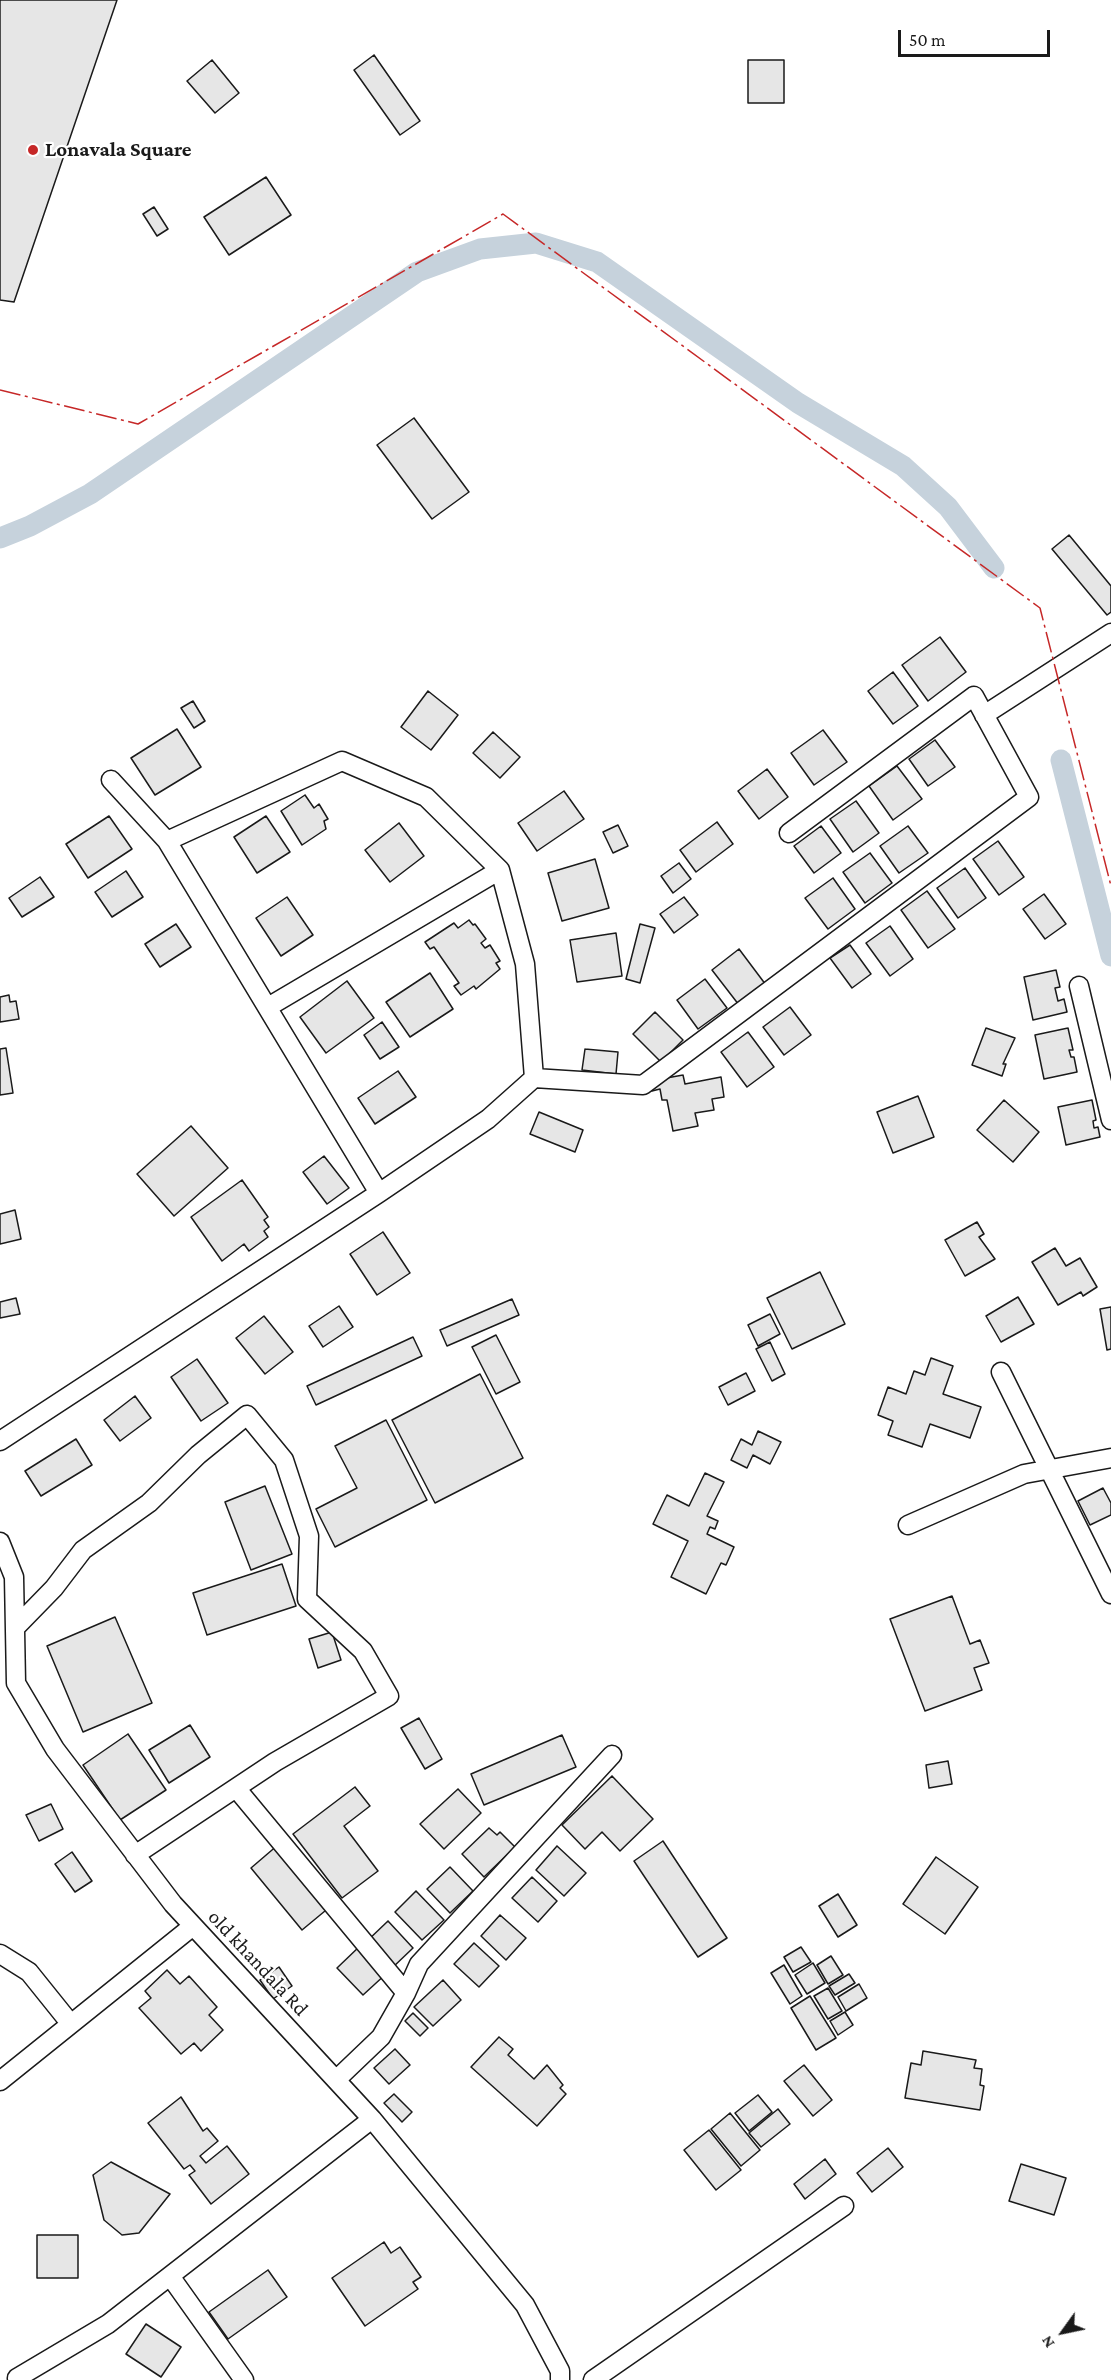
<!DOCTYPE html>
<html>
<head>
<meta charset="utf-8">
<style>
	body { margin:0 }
	#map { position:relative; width:1111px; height:2380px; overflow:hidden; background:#fff; font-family:"Crimson Pro",serif }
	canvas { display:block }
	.north { position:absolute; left:1033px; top:2302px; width:60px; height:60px; -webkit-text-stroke:4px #fff; paint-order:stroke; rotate:237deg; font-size:16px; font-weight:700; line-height:24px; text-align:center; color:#1a1a1a }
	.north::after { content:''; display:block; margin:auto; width:21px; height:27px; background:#1a1a1a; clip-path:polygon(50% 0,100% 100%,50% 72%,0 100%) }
	.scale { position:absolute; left:898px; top:30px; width:152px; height:27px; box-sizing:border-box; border:3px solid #1a1a1a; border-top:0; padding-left:8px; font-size:18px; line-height:21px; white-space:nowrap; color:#1a1a1a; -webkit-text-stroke:4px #fff; paint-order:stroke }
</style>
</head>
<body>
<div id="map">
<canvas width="1111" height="2380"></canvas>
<div class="north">N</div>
<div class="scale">50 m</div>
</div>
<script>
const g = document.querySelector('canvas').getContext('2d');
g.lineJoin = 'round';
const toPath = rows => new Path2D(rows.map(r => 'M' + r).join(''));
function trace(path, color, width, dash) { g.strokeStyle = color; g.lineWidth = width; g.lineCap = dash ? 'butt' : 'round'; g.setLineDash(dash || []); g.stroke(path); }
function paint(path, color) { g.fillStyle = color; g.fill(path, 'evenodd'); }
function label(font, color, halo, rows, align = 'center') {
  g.font = font + ' "Crimson Pro",serif'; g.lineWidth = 4.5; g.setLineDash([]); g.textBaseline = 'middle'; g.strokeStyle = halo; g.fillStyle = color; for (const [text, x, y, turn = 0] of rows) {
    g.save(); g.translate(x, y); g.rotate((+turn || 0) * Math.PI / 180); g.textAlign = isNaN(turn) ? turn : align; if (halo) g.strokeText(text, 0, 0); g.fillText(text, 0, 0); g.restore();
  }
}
const canal = toPath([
	[0,538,30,526,90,494,417,272,480,249,536,243,597,262,798,403,903,466,948,507,994,568],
	[1061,760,1111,956]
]);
const building = toPath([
	[0,0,117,0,14,302,0,300,0,0],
	[374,55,420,121,400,135,354,70,374,55],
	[212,60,239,93,215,113,187,81,212,60],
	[748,60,784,60,784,103,748,103,748,60],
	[266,177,291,215,229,255,204,217,266,177],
	[154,207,168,229,157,236,143,214,154,207],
	[414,418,469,492,432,519,377,445,414,418],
	[1069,535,1111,586,1111,612,1107,615,1052,549,1069,535],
	[940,637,966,672,928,701,902,665,940,637],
	[893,672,918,706,893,724,868,691,893,672],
	[428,691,458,715,431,750,401,727,428,691],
	[193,701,205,721,194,728,181,708,193,701],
	[177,729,201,767,155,795,131,758,177,729],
	[823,730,847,762,814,785,791,753,823,730],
	[493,732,520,757,500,778,473,753,493,732],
	[935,740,955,767,928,786,909,759,935,740],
	[897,766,922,799,893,820,869,786,897,766],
	[767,769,788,797,759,819,738,791,767,769],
	[564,791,584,819,537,851,518,823,564,791],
	[305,795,314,808,319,804,328,819,324,821,326,829,302,845,281,811,305,795],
	[856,801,879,833,853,852,830,819,856,801],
	[109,816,132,849,88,878,66,844,109,816],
	[266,816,290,852,257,873,234,837,266,816],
	[717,822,733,844,696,872,680,850,717,822],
	[399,823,424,856,390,882,365,850,399,823],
	[618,825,628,846,613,853,603,832,618,825],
	[821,826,841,853,814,873,794,846,821,826],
	[908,826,928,853,899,873,880,846,908,826],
	[998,841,1024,877,999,895,973,859,998,841],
	[870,853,892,883,865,903,843,872,870,853],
	[595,859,609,908,562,921,548,873,595,859],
	[679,863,691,879,673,893,661,876,679,863],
	[965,868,986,898,958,918,937,888,965,868],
	[126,871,143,897,112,917,95,892,126,871],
	[40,877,54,897,22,917,9,898,40,877],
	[833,878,855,909,828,929,805,898,833,878],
	[927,891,955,929,928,948,901,910,927,891],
	[1044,894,1066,924,1045,939,1023,909,1044,894],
	[287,897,313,935,281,956,256,918,287,897],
	[684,897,698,915,674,933,660,914,684,897],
	[469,920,473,925,475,924,486,939,481,943,485,948,490,945,500,961,496,963,500,969,476,989,474,986,461,995,454,986,459,983,434,947,430,949,425,942,454,923,458,928,469,920],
	[176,924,191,947,160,967,145,944,176,924],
	[640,924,655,928,640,983,626,979,640,924],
	[890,926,913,959,890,976,866,943,890,926],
	[616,933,622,976,577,982,570,940,616,933],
	[850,945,871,974,852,988,830,958,850,945],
	[739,949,766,985,739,1005,712,970,739,949],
	[1056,970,1060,987,1055,988,1058,1001,1064,999,1067,1012,1033,1020,1024,977,1056,970],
	[430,973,453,1009,410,1037,386,1002,430,973],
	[705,979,727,1008,698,1029,677,1000,705,979],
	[347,981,374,1018,326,1053,300,1017,347,981],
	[9,995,10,1002,16,1001,19,1019,0,1022,0,997,9,995],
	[790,1007,811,1035,784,1055,763,1027,790,1007],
	[655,1012,683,1040,661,1062,633,1034,655,1012],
	[382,1022,399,1047,380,1059,364,1035,382,1022],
	[986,1028,1015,1038,1003,1064,1006,1064,1002,1076,972,1065,986,1028],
	[1068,1028,1073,1050,1069,1050,1071,1057,1074,1057,1077,1072,1044,1079,1035,1035,1068,1028],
	[748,1032,774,1067,747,1087,721,1052,748,1032],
	[6,1048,13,1093,0,1095,0,1049,6,1048],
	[585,1049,618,1052,616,1074,582,1070,585,1049],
	[398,1071,416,1097,375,1124,358,1098,398,1071],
	[683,1075,685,1084,721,1077,724,1097,712,1099,714,1110,695,1113,698,1126,673,1131,667,1100,662,1100,660,1089,652,1091,650,1081,683,1075],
	[918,1096,934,1137,893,1153,877,1112,918,1096],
	[1004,1100,1039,1132,1013,1162,977,1130,1004,1100],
	[1092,1100,1096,1120,1093,1121,1094,1128,1098,1127,1100,1137,1066,1145,1058,1107,1092,1100],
	[539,1112,583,1130,575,1152,530,1134,539,1112],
	[191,1126,228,1168,174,1216,137,1174,191,1126],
	[324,1156,349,1188,327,1204,303,1172,324,1156],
	[242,1180,268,1217,264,1220,269,1227,264,1231,268,1237,249,1251,244,1244,222,1261,191,1217,242,1180],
	[15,1210,21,1239,0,1244,0,1214,15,1210],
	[977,1222,984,1234,979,1237,995,1259,965,1276,945,1240,977,1222],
	[383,1232,410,1273,377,1295,350,1254,383,1232],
	[1055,1248,1066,1266,1080,1258,1097,1287,1083,1296,1081,1292,1058,1305,1032,1262,1055,1248],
	[820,1272,845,1324,792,1349,767,1298,820,1272],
	[1018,1297,1034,1324,1001,1342,986,1316,1018,1297],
	[16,1298,20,1314,0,1318,0,1302,16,1298],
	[512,1299,519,1315,447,1346,440,1330,512,1299],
	[339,1306,353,1327,323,1347,309,1326,339,1306],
	[1111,1307,1111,1349,1107,1350,1100,1309,1111,1307],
	[770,1314,780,1334,758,1346,748,1325,770,1314],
	[264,1316,293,1352,265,1374,236,1338,264,1316],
	[496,1335,520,1382,496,1394,472,1347,496,1335],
	[413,1337,422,1356,316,1405,307,1386,413,1337],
	[770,1342,785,1374,772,1381,756,1349,770,1342],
	[931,1358,953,1366,943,1394,981,1407,970,1438,930,1424,922,1447,888,1435,893,1421,878,1415,888,1387,906,1394,914,1371,925,1375,931,1358],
	[197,1359,228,1403,201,1421,171,1377,197,1359],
	[746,1373,755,1391,728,1405,719,1387,746,1373],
	[480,1374,523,1458,435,1503,392,1420,480,1374],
	[135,1396,151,1418,120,1441,104,1420,135,1396],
	[386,1420,427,1500,335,1547,316,1509,357,1488,335,1446,386,1420],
	[758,1431,781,1442,770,1464,753,1455,747,1468,731,1460,741,1439,752,1445,758,1431],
	[76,1439,92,1465,41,1496,25,1471,76,1439],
	[705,1473,724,1482,707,1516,718,1521,715,1529,710,1527,707,1534,734,1547,726,1565,721,1563,706,1594,671,1577,688,1541,653,1524,667,1495,689,1506,705,1473],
	[265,1486,292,1554,251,1570,225,1502,265,1486],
	[1103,1488,1111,1503,1111,1515,1090,1525,1078,1501,1103,1488],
	[282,1564,296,1606,207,1635,193,1593,282,1564],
	[952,1596,970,1644,980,1640,989,1663,974,1668,982,1690,925,1711,890,1619,952,1596],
	[115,1617,152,1703,83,1732,47,1646,115,1617],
	[332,1632,341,1660,318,1668,309,1639,332,1632],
	[419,1718,442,1759,425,1769,401,1728,419,1718],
	[190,1725,210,1757,169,1783,149,1750,190,1725],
	[128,1734,166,1790,120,1820,83,1765,128,1734],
	[562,1735,576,1767,484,1805,471,1774,562,1735],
	[948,1761,952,1784,929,1788,926,1765,948,1761],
	[612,1776,653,1819,620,1851,602,1832,585,1849,562,1825,612,1776],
	[355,1787,370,1806,344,1826,378,1871,342,1898,293,1834,355,1787],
	[458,1789,481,1813,444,1849,420,1824,458,1789],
	[51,1804,63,1829,39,1841,26,1815,51,1804],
	[489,1828,497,1835,500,1832,515,1847,484,1877,462,1854,489,1828],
	[663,1841,727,1938,698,1957,634,1861,663,1841],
	[279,1844,331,1906,302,1930,251,1868,279,1844],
	[557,1846,586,1873,564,1896,536,1870,557,1846],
	[72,1852,92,1881,75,1892,55,1864,72,1852],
	[936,1857,978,1887,945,1934,903,1904,936,1857],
	[450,1867,473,1891,450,1913,427,1889,450,1867],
	[532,1877,557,1901,538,1922,512,1898,532,1877],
	[416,1891,444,1920,422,1940,395,1912,416,1891],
	[838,1894,857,1925,838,1937,819,1906,838,1894],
	[500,1915,526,1938,506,1960,481,1936,500,1915],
	[388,1921,413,1948,391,1969,366,1942,388,1921],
	[474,1943,499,1966,479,1987,454,1964,474,1943],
	[361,1945,387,1973,363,1995,337,1968,361,1945],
	[801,1947,811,1962,793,1972,784,1957,801,1947],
	[831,1956,843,1975,828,1984,817,1965,831,1956],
	[813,1963,825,1983,807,1994,795,1975,813,1963],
	[784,1965,802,1996,790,2004,771,1973,784,1965],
	[279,1967,292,1986,273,1999,260,1980,279,1967],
	[167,1970,180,1984,189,1976,217,2007,209,2015,223,2030,201,2051,194,2043,181,2054,139,2008,151,1998,145,1991,167,1970],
	[849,1974,855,1983,835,1995,829,1986,849,1974],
	[443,1980,461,2000,433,2026,414,2007,443,1980],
	[859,1984,867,1998,846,2011,838,1997,859,1984],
	[828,1988,842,2011,828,2019,814,1996,828,1988],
	[810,1996,836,2038,816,2050,791,2008,810,1996],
	[845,2012,853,2025,838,2035,830,2021,845,2012],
	[413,2013,428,2028,420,2036,405,2021,413,2013],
	[499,2037,513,2049,508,2055,534,2079,547,2065,563,2085,560,2088,566,2094,537,2126,471,2067,499,2037],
	[395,2049,410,2065,389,2084,374,2068,395,2049],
	[923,2051,976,2060,974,2068,982,2069,980,2085,984,2086,980,2110,905,2098,911,2063,921,2065,923,2051],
	[804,2065,832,2100,813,2116,784,2081,804,2065],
	[394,2094,412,2112,402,2122,384,2103,394,2094],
	[758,2095,772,2112,749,2131,735,2113,758,2095],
	[181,2097,203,2131,207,2128,218,2141,200,2156,206,2163,227,2146,249,2174,211,2204,189,2175,195,2171,190,2165,184,2169,148,2123,181,2097],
	[778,2109,790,2124,761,2147,749,2133,778,2109],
	[730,2113,760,2150,741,2166,711,2129,730,2113],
	[709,2130,741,2170,716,2190,684,2150,709,2130],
	[888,2148,903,2167,872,2192,857,2173,888,2148],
	[825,2159,836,2174,805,2199,794,2184,825,2159],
	[111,2162,170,2194,139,2233,122,2235,104,2220,93,2175,111,2162],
	[1021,2164,1066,2178,1054,2215,1009,2201,1021,2164],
	[37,2235,78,2235,78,2278,37,2278,37,2235],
	[384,2242,391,2253,400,2247,421,2277,413,2282,418,2289,365,2326,332,2278,384,2242],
	[268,2270,287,2297,228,2339,209,2312,268,2270],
	[146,2324,181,2347,161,2377,126,2354,146,2324]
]);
const minor = toPath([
	[984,715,1111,633],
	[111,780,167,841,379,1193],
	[1079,986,1111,1120],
	[268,1007,500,870],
	[534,1078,643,1085,1029,797,974,696,789,833],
	[1001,1372,1111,1594],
	[0,1441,379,1193,488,1119,534,1078,525,964,500,870,426,797,342,761,167,841],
	[908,1525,1024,1474,1111,1458],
	[0,1542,14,1577,16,1683,55,1749,173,1904,372,2119,525,2305,560,2371,560,2380],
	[15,1628,54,1588,83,1550,149,1503,198,1455,247,1415,284,1460,309,1536,307,1599,363,1651,389,1696,275,1762,135,1855],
	[236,1788,406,1993],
	[0,1954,29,1972,70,2023],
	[336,2080,381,2037,406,1993,419,1964,612,1755],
	[0,2081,193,1926],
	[170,2276,244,2380],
	[19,2380,17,2378,108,2324,372,2119],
	[593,2380,844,2206]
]);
const power = toPath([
	[0,390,138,424,503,214,1040,608,1111,886]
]);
const markers = [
	[33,150,6,"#c62828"]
];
const poiNames = [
	["Lonavala Square",45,150]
];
const streetNames = [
	["old khandala Rd",258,1963,47]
];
trace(canal, '#c6d2dc', 21);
paint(building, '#e6e6e6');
trace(building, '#1a1a1a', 1.5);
trace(minor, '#1a1a1a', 21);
trace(minor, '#fff', 18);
trace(power, '#c62828', 1.5, [21, 4.5, 3, 4.5]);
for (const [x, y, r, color] of markers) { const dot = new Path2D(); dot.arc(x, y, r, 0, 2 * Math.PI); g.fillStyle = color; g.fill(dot); trace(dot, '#fff', 2); }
label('bold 21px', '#1a1a1a', '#fff', poiNames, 'left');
label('21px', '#1a1a1a', '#fff', streetNames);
</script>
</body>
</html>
